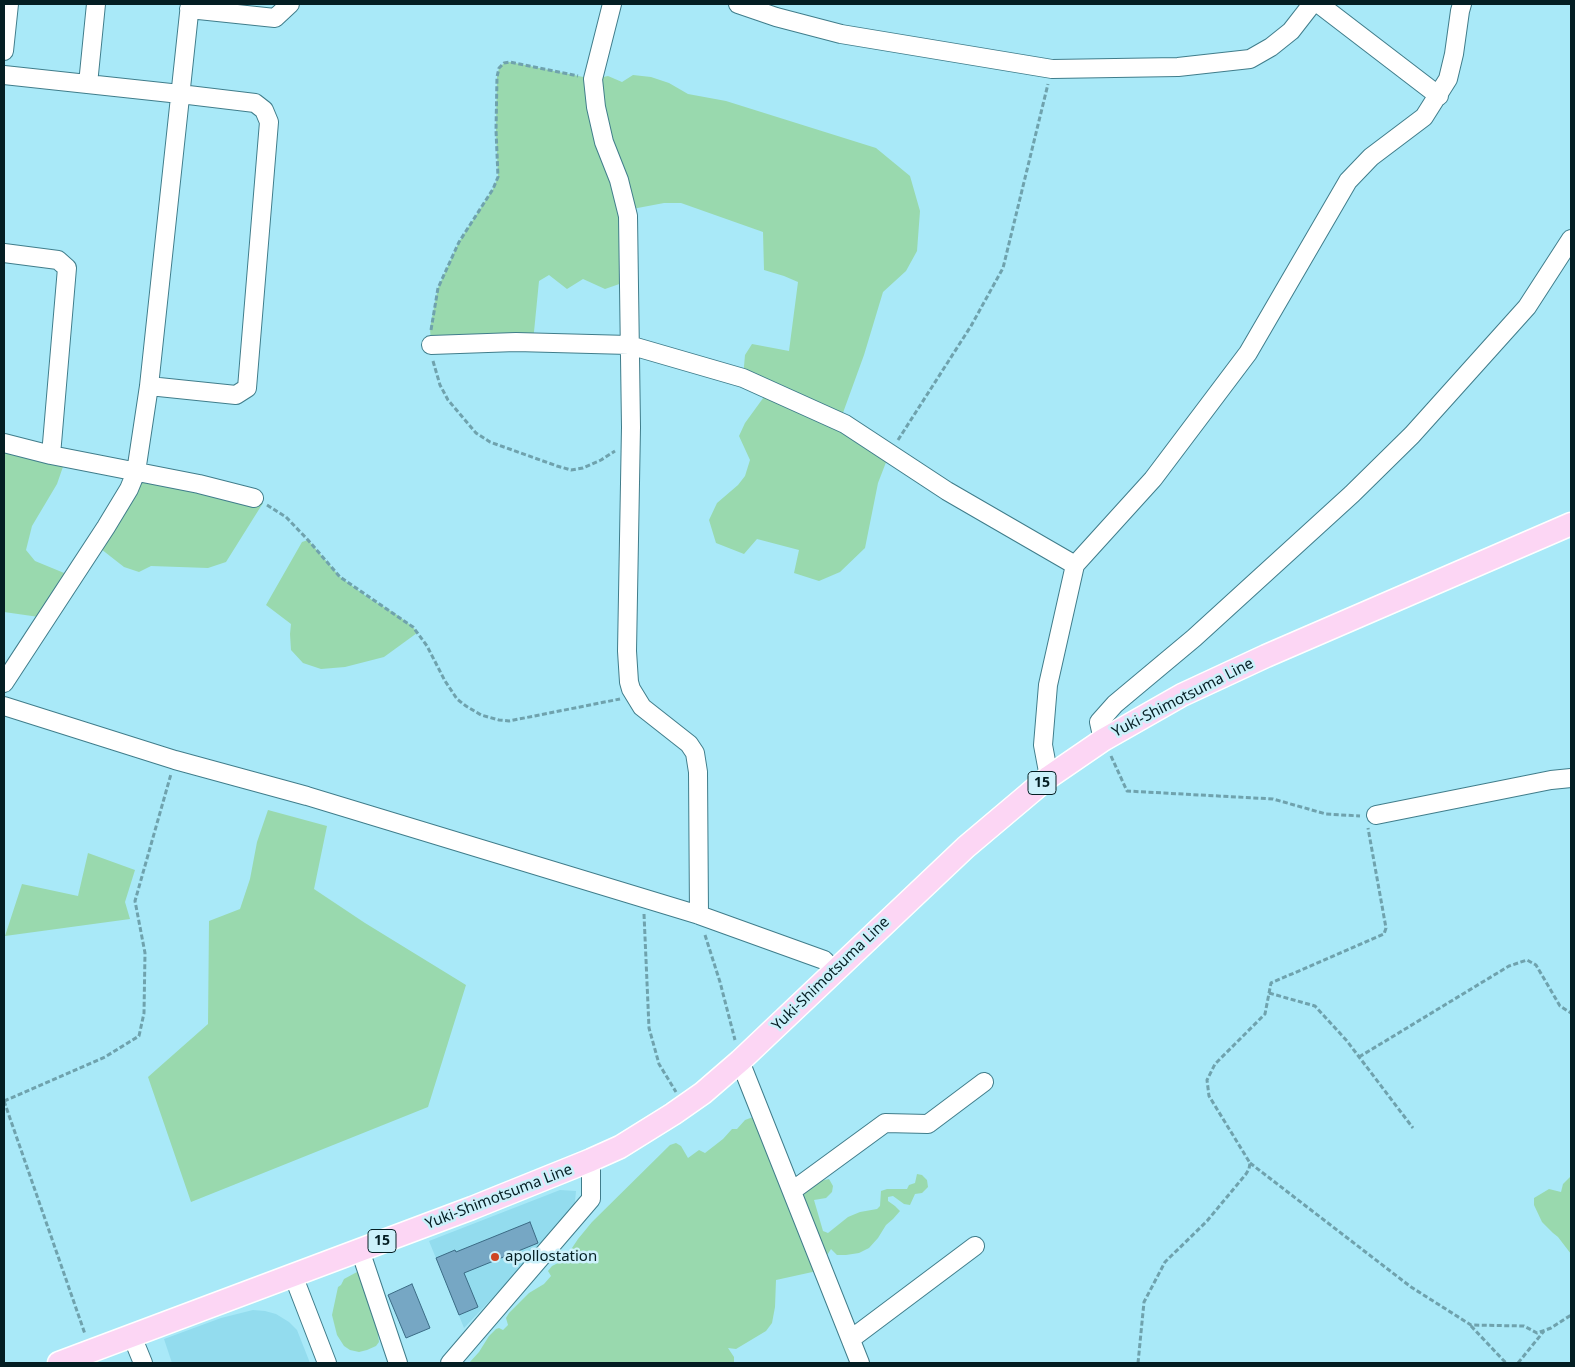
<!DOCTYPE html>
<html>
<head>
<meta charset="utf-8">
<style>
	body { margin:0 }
	#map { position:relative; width:1575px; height:1367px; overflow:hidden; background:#a9e9f8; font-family:"Noto Sans",sans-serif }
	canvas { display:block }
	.frame { position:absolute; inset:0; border:5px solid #041e23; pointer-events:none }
</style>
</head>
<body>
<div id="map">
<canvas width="1575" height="1367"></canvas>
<div class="frame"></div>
</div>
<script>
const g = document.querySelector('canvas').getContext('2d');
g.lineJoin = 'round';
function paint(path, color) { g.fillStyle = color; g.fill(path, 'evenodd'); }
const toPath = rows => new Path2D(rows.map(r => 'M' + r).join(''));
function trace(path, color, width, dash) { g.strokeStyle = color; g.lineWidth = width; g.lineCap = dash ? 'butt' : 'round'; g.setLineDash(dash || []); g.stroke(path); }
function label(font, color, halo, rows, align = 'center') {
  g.font = font + ' "Noto Sans",sans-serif'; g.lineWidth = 5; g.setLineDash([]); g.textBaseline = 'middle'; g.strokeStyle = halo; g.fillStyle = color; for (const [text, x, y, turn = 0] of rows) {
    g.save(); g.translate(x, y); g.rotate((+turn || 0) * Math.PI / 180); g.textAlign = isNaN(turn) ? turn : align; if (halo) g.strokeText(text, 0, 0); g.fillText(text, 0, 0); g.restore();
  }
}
const built = toPath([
	[560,1190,576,1191,574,1212,464,1328,429,1241],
	[253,1310,265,1311,276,1314,289,1322,297,1330,310,1363,172,1363,164,1339,221,1318]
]);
const green = toPath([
	[510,62,593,79,608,76,622,82,633,75,651,77,669,83,688,94,726,101,876,148,910,176,920,211,917,251,906,271,883,292,864,355,840,421,890,452,878,483,865,548,840,572,819,581,794,573,799,550,757,539,744,554,716,543,709,520,717,503,738,485,745,476,750,460,739,436,745,423,769,390,743,378,745,355,752,344,789,351,798,282,784,276,764,270,763,232,681,203,664,203,627,210,628,281,605,289,583,279,567,289,549,275,539,281,533,342,431,345,430,328,438,288,459,242,493,189,498,177,496,130,497,77,499,68,504,63],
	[4,443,66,458,57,484,32,526,26,550,35,561,69,575,39,617,4,612],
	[139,476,254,498,263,503,226,562,208,568,151,566,139,572,124,567,101,549],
	[308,540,340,577,366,596,397,615,413,627,417,633,384,657,345,667,321,669,303,663,291,650,290,634,291,624,266,605,302,542],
	[268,810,327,826,314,889,365,923,466,985,428,1107,191,1202,148,1077,208,1024,209,921,240,909,250,879,257,842],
	[88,853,135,870,125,902,130,919,5,936,22,884,78,896],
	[753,1117,792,1179,816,1182,829,1179,833,1186,832,1192,826,1198,814,1200,823,1231,828,1233,848,1217,860,1212,877,1209,880,1206,881,1191,887,1189,907,1189,909,1185,915,1183,917,1174,922,1175,927,1180,928,1187,922,1193,915,1194,910,1205,904,1204,893,1196,888,1197,888,1201,895,1206,900,1211,893,1219,886,1225,878,1238,869,1248,859,1253,846,1255,837,1255,831,1249,817,1271,776,1280,775,1307,772,1323,766,1331,736,1349,728,1348,734,1357,734,1363,469,1363,479,1352,489,1336,496,1329,499,1328,503,1330,508,1325,506,1318,509,1313,529,1293,544,1284,551,1276,548,1271,552,1266,564,1260,578,1239,592,1222,670,1145,676,1143,681,1146,688,1158,699,1150,705,1153,723,1139,732,1129,737,1129,745,1120],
	[1571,1176,1571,1254,1558,1237,1553,1233,1542,1222,1534,1205,1534,1198,1549,1189,1561,1192,1563,1184],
	[357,1272,361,1273,380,1327,378,1334,379,1342,376,1346,367,1350,359,1352,350,1350,344,1346,337,1335,332,1315,338,1287,341,1285,344,1279]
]);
const building = toPath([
	[530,1222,538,1243,464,1273,478,1307,459,1315,436,1258,455,1250,456,1252,530,1222],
	[412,1284,430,1328,406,1338,388,1295,412,1284]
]);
const path = toPath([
	[431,330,438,288,459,242,493,189,498,177,496,130,497,77,499,68,504,63,510,62,578,76],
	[433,361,440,385,448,400,476,433,490,442,557,466,571,470,583,468,601,460,615,451],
	[898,440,971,326,1003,268,1048,84],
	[267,505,286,517,308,540,340,577,413,627,427,646,445,681,457,699,466,706,481,715,499,720,509,721,620,699],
	[1111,756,1127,791,1273,799,1326,814,1360,816],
	[644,914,649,1028,659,1064,676,1092],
	[705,935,720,982,735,1040],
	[1269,993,1315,1006,1347,1041,1413,1128],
	[1359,1057,1509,966,1527,960,1536,965,1560,1006,1571,1013],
	[4,1101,105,1057,139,1036,144,1013,145,953,135,901,171,774],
	[4,1101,85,1334],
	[1250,1163,1411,1287,1471,1325,1524,1326,1537,1333,1551,1328,1571,1315],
	[1471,1326,1506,1363],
	[1138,1363,1144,1302,1165,1262,1207,1221,1246,1174,1249,1169,1250,1163,1209,1096,1207,1080,1215,1064,1265,1014,1271,983,1384,934,1386,928,1368,828],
	[1518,1363,1544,1331]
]);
const minor = toPath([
	[612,4,593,79,596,107,604,142,619,180,628,216,631,427,627,651,629,682,631,689,642,707,689,744,695,753,698,772,699,915],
	[738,4,776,17,841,34,1052,69,1178,67,1250,59,1271,47,1291,31,1312,4],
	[1319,4,1439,96],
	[189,9,275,18,290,4],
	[4,51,9,4],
	[4,75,180,94,255,103,264,110,269,122,247,388,236,395,149,386],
	[88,84,96,4],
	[4,253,58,260,67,268,51,455],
	[431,345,516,342,629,345,743,378,845,424,947,491,1075,565,1153,479,1248,353,1348,181,1371,157,1424,117,1448,79,1454,54,1460,11,1462,4],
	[4,443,51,455,199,484,254,498],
	[4,683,106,527,129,489,136,472,149,386,190,4],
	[4,706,175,760,307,796,699,915,824,960,835,971],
	[1103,740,1099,722,1115,704,1194,638,1352,494,1412,435,1527,307,1571,239],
	[1049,777,1043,745,1048,685,1075,565],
	[1376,815,1551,780,1571,778],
	[740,1061,860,1363],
	[792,1191,885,1123,928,1124,984,1082],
	[360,1250,398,1363],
	[293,1275,327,1363],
	[132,1336,143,1363],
	[851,1339,975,1246],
	[450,1363,591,1199,591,1160]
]);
const major = toPath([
	[59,1363,472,1208,591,1160,620,1147,673,1114,703,1093,740,1061,966,847,1049,777,1103,740,1182,695,1266,656,1571,524]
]);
const markers = [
	[495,1257,5,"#cf4624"]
];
const shields = [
	[1042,783,28],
	[382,1241,28]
];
const shieldNames = [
	["15",1042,783],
	["15",382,1241]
];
const streetNames = [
	["Yuki-Shimotsuma Line",1183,698,-27],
	["Yuki-Shimotsuma Line",831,974,-44],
	["Yuki-Shimotsuma Line",499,1197,-21]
];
const poiNames = [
	["apollostation",505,1257]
];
paint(built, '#93dcee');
paint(green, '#99d9ae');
paint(building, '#76a7c4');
trace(building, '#3b6b85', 1);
trace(minor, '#407d8b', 20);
trace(major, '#fff', 25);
trace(path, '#6fa2ad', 3, [5, 2.5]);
trace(minor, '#fff', 18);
trace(major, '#fcd6f4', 22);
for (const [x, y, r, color] of markers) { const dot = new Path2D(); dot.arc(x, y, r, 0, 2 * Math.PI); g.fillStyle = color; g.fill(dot); trace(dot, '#ccf1fb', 2); }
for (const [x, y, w] of shields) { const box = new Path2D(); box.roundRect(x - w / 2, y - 11.5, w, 23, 4); g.fillStyle = '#ccf1fb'; g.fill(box); trace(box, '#041e23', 1); }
label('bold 14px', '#041e23', null, shieldNames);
label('15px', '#041e23', '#ccf1fb', streetNames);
label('15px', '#041e23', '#ccf1fb', poiNames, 'left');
</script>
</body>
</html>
